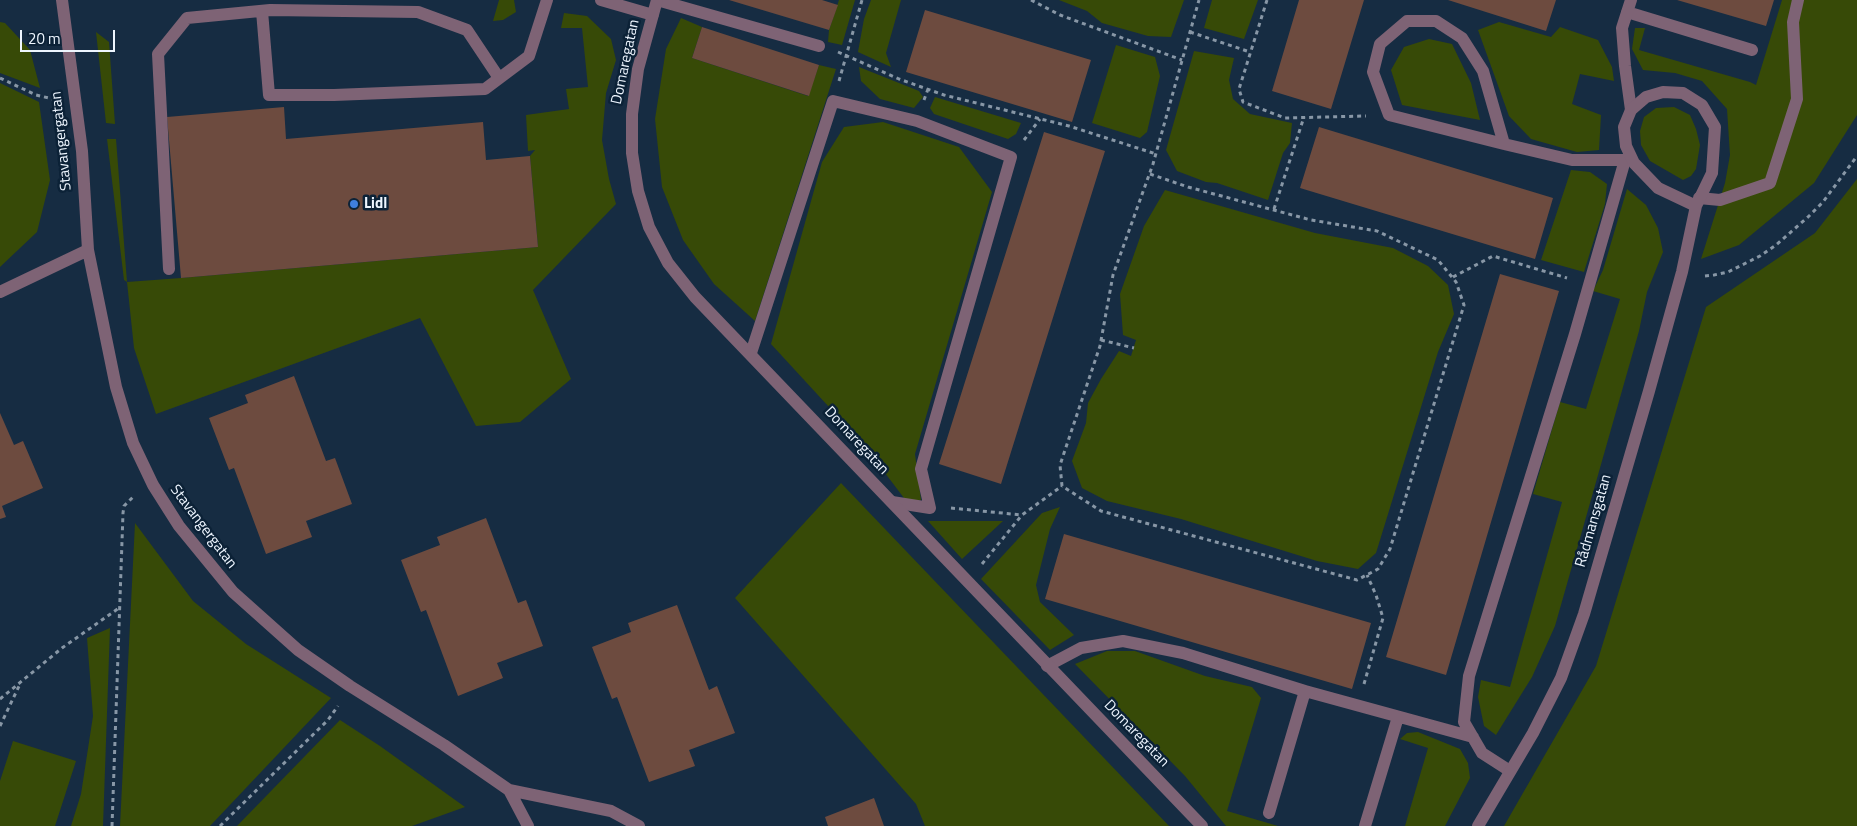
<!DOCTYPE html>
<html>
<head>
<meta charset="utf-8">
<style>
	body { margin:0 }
	#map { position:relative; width:1857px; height:826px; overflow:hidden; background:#162c42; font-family:"Titillium Web",sans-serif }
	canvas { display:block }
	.scale { position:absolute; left:20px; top:30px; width:95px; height:22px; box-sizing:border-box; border:2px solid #eef6ff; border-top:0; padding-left:6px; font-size:15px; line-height:18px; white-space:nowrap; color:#eef6ff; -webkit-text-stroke:4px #0c2237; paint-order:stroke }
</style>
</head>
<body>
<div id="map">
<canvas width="1857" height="826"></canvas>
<div class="scale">20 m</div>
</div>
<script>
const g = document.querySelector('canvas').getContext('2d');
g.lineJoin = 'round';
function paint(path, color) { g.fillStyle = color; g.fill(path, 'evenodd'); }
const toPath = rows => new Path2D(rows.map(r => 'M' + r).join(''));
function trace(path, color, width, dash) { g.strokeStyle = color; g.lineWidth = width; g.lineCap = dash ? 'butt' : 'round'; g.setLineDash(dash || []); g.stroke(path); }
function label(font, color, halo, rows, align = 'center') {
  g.font = font + ' "Titillium Web",sans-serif'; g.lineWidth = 5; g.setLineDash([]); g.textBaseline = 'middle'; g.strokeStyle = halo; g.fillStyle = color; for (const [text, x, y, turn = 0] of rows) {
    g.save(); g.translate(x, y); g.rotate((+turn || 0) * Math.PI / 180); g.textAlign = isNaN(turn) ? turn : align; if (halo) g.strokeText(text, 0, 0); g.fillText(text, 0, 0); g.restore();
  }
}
const green = toPath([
	[499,0,514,0,516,12,503,20,493,21],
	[839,0,855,0,842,45,828,42,829,30],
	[871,0,901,0,886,53,891,67,858,52,864,19],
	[1059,0,1184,0,1171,37,1148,36,1102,23,1087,11],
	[1212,0,1258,0,1244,39,1204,28],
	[1782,0,1857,0,1857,115,1814,183,1739,245,1701,259,1725,183,1730,155,1727,109,1702,81,1675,73,1643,70,1632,49,1635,28,1645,28,1639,50,1750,82,1756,85],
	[564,13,587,16,611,39,616,60,606,93,602,140,609,179,616,204,533,290,571,379,520,422,476,426,420,318,156,414,134,348,127,282,124,280,107,139,116,139,127,282,181,278,538,247,530,156,535,150,528,151,526,115,569,109,566,89,588,87,582,28,561,28],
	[681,18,702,27,692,58,808,96,819,65,836,69,755,321,714,284,683,240,662,187,655,119,666,49],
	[0,22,5,23,30,50,40,88,0,73],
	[1499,22,1551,37,1560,27,1598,40,1612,67,1614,81,1580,74,1572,104,1601,115,1599,150,1577,152,1531,139,1509,116,1478,30],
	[96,32,109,42,115,124,106,123],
	[1429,39,1452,44,1471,83,1480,120,1402,105,1391,70,1404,47],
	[1116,45,1155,57,1160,76,1147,132,1140,138,1092,123],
	[1194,51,1234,58,1229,80,1233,99,1250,114,1292,123,1290,143,1283,153,1268,200,1217,183,1206,182,1177,171,1166,150],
	[859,67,919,91,923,97,914,108,880,99,861,81],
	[0,83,39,102,50,180,37,232,0,267],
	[935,97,1021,123,1016,134,1008,139,934,114,930,108],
	[1674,107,1690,115,1696,129,1700,145,1696,169,1691,176,1683,180,1650,161,1641,145,1640,131,1644,117,1656,108],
	[883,122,959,147,992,192,915,454,921,500,907,502,863,444,771,344,822,162,844,127],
	[1571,170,1590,172,1607,184,1605,204,1584,272,1541,260],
	[1857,179,1857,826,1504,826,1596,666,1706,307,1815,233],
	[1627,189,1646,205,1658,228,1663,252,1647,292,1639,331,1555,626,1532,677,1496,735,1484,726,1478,697,1481,680,1510,687,1562,502,1533,494,1560,402,1586,409,1620,299,1593,291,1603,270],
	[1165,190,1315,233,1393,248,1428,266,1448,285,1454,314,1438,352,1376,553,1358,569,1317,561,1181,519,1107,501,1082,488,1072,461,1086,423,1088,403,1101,379,1119,351,1131,356,1136,340,1123,335,1120,294,1144,226],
	[841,483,1104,758,1169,826,925,826,916,804,735,598],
	[1060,507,1050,529,1036,585,1040,602,1074,635,1050,650,981,579,1042,513],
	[928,521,1003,521,962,559],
	[135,523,193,601,246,644,331,698,210,826,120,826],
	[110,628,103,826,71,826,81,794,93,716,87,638],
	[1107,651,1135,651,1205,676,1252,687,1261,698,1227,811,1278,826,1226,826,1185,776,1075,664],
	[340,720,380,746,465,807,412,826,237,826],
	[1418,732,1460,749,1468,763,1470,778,1445,826,1405,826,1428,748,1400,739,1407,733],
	[13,741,76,761,55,826,0,826,0,781]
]);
const building = toPath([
	[729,0,822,0,838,5,829,30],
	[1299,0,1364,0,1331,109,1272,91],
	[1448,0,1556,0,1546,31],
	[1677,0,1774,0,1766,26],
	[925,10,1091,60,1072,122,906,72],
	[702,27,819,65,809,96,692,58],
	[284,107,286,139,483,122,486,160,530,156,538,247,181,278,167,117],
	[1319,127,1553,198,1535,259,1300,188],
	[1044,132,1105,151,1001,484,939,464],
	[1500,274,1559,291,1446,675,1386,657],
	[294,376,326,461,335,458,352,504,306,521,312,537,266,554,234,468,229,470,209,418,248,403,245,395],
	[0,413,14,445,23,441,43,488,2,506,6,517,0,519],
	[486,518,518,603,526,600,543,646,497,663,503,678,458,696,426,610,421,612,401,560,440,545,437,537],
	[1064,534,1371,623,1352,689,1045,599],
	[677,605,709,690,717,686,735,733,689,750,695,766,649,782,617,697,612,699,592,647,631,632,628,623],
	[874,798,884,826,828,826,825,817]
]);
const path = toPath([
	[1031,0,1060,15,1182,60],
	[1267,0,1239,89,1243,102,1285,118,1366,116],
	[1190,32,1250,52],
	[838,52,899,79,944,95,1069,126,1156,154],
	[0,78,36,95,53,99],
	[839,81,862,0],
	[924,100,928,89],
	[1024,140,1040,119],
	[1150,174,1188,187,1311,220,1377,231,1438,260,1456,282,1464,305,1390,549,1378,569,1357,580,1101,511,1062,486,1060,465,1100,346,1113,275,1153,164,1199,0],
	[1274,209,1304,117],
	[1705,276,1714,275,1728,272,1760,256,1776,245,1808,217,1823,202,1857,156],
	[1453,277,1493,256,1567,278],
	[1101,340,1134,348],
	[951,508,1022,515],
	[982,564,1022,515,1062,486],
	[1364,684,1383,618,1376,595,1367,575],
	[0,699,62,648,119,608],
	[0,726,20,684],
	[112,826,123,513,124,506,133,497],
	[220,826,328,720,338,706]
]);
const service = toPath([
	[657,0,819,46],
	[1631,0,1622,28,1625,66,1631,110],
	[262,11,269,95,334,95,485,89,529,56,547,0],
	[1627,12,1752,50],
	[1504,144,1483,71,1462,38,1436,21,1407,21,1380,44,1373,72,1389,115,1504,144,1572,160,1625,160,1575,334,1469,676,1464,722,1482,753,1510,771],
	[1699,198,1720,200,1770,183,1797,99,1793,22,1798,0],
	[169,269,158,54,187,18,270,10,418,12,467,30,499,78],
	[751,353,833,101,917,121,1011,157,921,469,930,508,892,502],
	[1047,666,1081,648,1123,641,1183,653,1305,691],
	[1269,813,1305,691,1473,737],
	[1365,826,1398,717]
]);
const minor = toPath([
	[62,0,82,151,88,250,116,387,133,443,153,485,179,526,233,592,298,650,350,686,444,745,509,790,611,811,639,826],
	[601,0,653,15],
	[657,0,638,69,632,114,632,153,638,191,649,227,668,263,695,297,1202,826],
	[0,292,88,250],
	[509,790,528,826],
	[1478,826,1533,733,1561,678,1584,614,1649,391,1682,272,1696,206,1712,173,1715,127,1702,105,1683,93,1663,92,1646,97,1631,110,1624,127,1626,146,1634,163,1658,188,1696,206]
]);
const markers = [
	[354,204,5,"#3f7fe0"]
];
const streetNames = [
	["Domaregatan",626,62,-78],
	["Stavangergatan",62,141,-96],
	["Domaregatan",856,441,47],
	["Rådmansgatan",1594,521,-74],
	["Stavangergatan",203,527,53],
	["Domaregatan",1136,734,46]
];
const poiNames = [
	["Lidl",364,204]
];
paint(green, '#374a07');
paint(building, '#6d4b3f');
trace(path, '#8897a6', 3, [4, 4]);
trace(service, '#7e6375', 12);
trace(minor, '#7e6375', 12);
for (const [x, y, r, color] of markers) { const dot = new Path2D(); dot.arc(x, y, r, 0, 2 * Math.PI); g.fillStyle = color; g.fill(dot); trace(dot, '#0c2237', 2); }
label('15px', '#eef6ff', '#0c2237', streetNames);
label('bold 15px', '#eef6ff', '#0c2237', poiNames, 'left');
</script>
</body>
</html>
